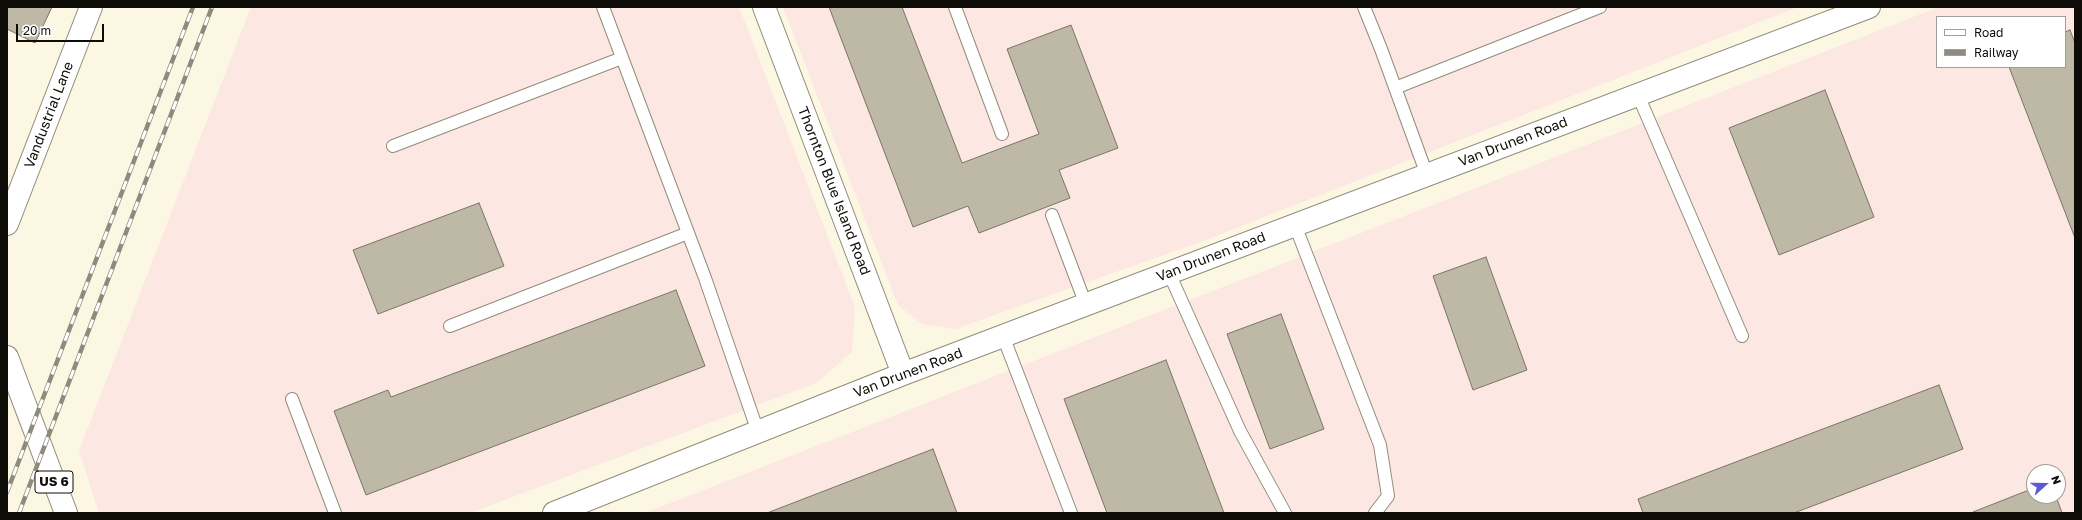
<!DOCTYPE html>
<html>
<head>
<meta charset="utf-8">
<style>
	body { margin:0 }
	#map { position:relative; width:2082px; height:520px; overflow:hidden; background:#fbf7e3; font-family:"Golos Text",sans-serif }
	canvas { display:block }
	.frame { position:absolute; inset:0; border:8px solid #0e0c06; pointer-events:none }
	.legend { position:absolute; left:1936px; top:16px; width:130px; height:52px; box-sizing:border-box; background:#fff; border:1px solid #9f9e9b; margin:0; padding:5px 7px; list-style:none; font-size:12px; color:#0e0c06 }
	.legend li { display:flex; align-items:center; gap:8px; height:20px }
	.legend b { width:20px; border:1px solid #9f9e9b }
	.north { position:absolute; left:2026px; top:464px; width:40px; height:40px; box-sizing:border-box; background:#fff; border:1px solid #9f9e9b; border-radius:50%; rotate:69deg; font-size:11px; font-weight:700; line-height:16px; text-align:center; color:#0e0c06 }
	.north::after { content:''; display:block; margin:auto; width:14px; height:18px; background:#585bd3; clip-path:polygon(50% 0,100% 100%,50% 72%,0 100%) }
	.scale { position:absolute; left:16px; top:24px; width:88px; height:18px; box-sizing:border-box; border:2px solid #0e0c06; border-top:0; padding-left:5px; font-size:12px; line-height:14px; white-space:nowrap; color:#0e0c06; -webkit-text-stroke:3px #fff; paint-order:stroke }
</style>
</head>
<body>
<div id="map">
<canvas width="2082" height="520"></canvas>
<div class="frame"></div>
<ul class="legend">
<li><b style="height:5px;background:#fff"></b>Road</li>
<li><b style="height:5px;background:#8e8b7e"></b>Railway</li>
</ul>
<div class="north">N</div>
<div class="scale">20 m</div>
</div>
<script>
const g = document.querySelector('canvas').getContext('2d');
g.lineJoin = 'round';
function paint(path, color) { g.fillStyle = color; g.fill(path, 'evenodd'); }
const toPath = rows => new Path2D(rows.map(r => 'M' + r).join(''));
function trace(path, color, width, dash) { g.strokeStyle = color; g.lineWidth = width; g.lineCap = dash ? 'butt' : 'round'; g.setLineDash(dash || []); g.stroke(path); }
function label(font, color, halo, rows, align = 'center') {
  g.font = font + ' "Golos Text",sans-serif'; g.lineWidth = 3; g.setLineDash([]); g.textBaseline = 'middle'; g.strokeStyle = halo; g.fillStyle = color; for (const [text, x, y, turn = 0] of rows) {
    g.save(); g.translate(x, y); g.rotate((+turn || 0) * Math.PI / 180); g.textAlign = isNaN(turn) ? turn : align; if (halo) g.strokeText(text, 0, 0); g.fillText(text, 0, 0); g.restore();
  }
}
const industrial = toPath([
	[251,7,739,7,855,307,852,352,816,383,470,513,99,513,79,451],
	[783,7,1798,7,1206,240,955,329,922,324,898,305],
	[1939,7,2075,7,2075,513,645,513],
	[1937,17,2065,17,2065,67,1937,67],
	[2034,472,2058,472,2058,496,2034,496]
]);
const building = toPath([
	[7,7,52,7,35,43,7,29,7,7],
	[829,7,902,7,962,163,1039,134,1007,49,1071,25,1118,148,1059,170,1070,198,979,233,968,206,913,227,829,7],
	[2070,30,2075,43,2075,238,2009,67,2065,67,2065,32,2070,30],
	[1825,90,1874,217,1779,255,1729,128,1825,90],
	[479,203,504,266,378,314,353,250,479,203],
	[1486,257,1527,370,1473,390,1433,276,1486,257],
	[676,290,705,366,366,495,334,411,388,390,391,397,676,290],
	[1281,314,1324,429,1270,449,1227,334,1281,314],
	[1166,360,1224,513,1107,513,1064,399,1166,360],
	[1939,385,1963,449,1794,513,1643,513,1638,499,1939,385],
	[933,449,957,513,767,513,933,449],
	[2034,488,2034,496,2056,496,2062,513,1973,513,1973,512,2034,488]
]);
const service = toPath([
	[603,7,705,278,758,432],
	[955,7,1002,134],
	[1364,7,1381,49,1427,175],
	[1395,88,1600,7],
	[1638,95,1742,336],
	[393,146,622,58],
	[1052,215,1086,305],
	[1295,225,1380,445,1388,496,1375,513],
	[1169,273,1240,431,1285,513],
	[450,326,688,233],
	[1003,336,1071,513],
	[292,399,335,513]
]);
const minor = toPath([
	[764,7,903,374],
	[7,224,91,7],
	[554,513,903,374,1869,7]
]);
const primary = toPath([
	[7,357,66,513]
]);
const rail = toPath([
	[7,492,193,7],
	[19,513,212,7]
]);
const shields = [
	[54,482,38]
];
const shieldNames = [
	["US 6",54,482]
];
const streetNames = [
	["Vandustrial Lane",49,115,-69],
	["Van Drunen Road",1513,142,-21],
	["Thornton Blue Island Road",834,191,69],
	["Van Drunen Road",1211,257,-21],
	["Van Drunen Road",908,373,-21]
];
paint(industrial, '#fce7e2');
paint(building, '#bdb9a6');
trace(building, '#7a7665', 1);
trace(service, '#908c7a', 14);
trace(minor, '#908c7a', 24);
trace(primary, '#908c7a', 24);
trace(service, '#fff', 12);
trace(minor, '#fff', 22);
trace(primary, '#fff', 22);
trace(rail, '#8e8b7e', 4.5);
trace(rail, '#fff', 3, [9]);
for (const [x, y, w] of shields) { const box = new Path2D(); box.roundRect(x - w / 2, y - 11, w, 22, 3); g.fillStyle = '#fff'; g.fill(box); trace(box, '#0e0c06', 1); }
label('bold 13px', '#0e0c06', null, shieldNames);
label('14px', '#0e0c06', '#fff', streetNames);
</script>
</body>
</html>
